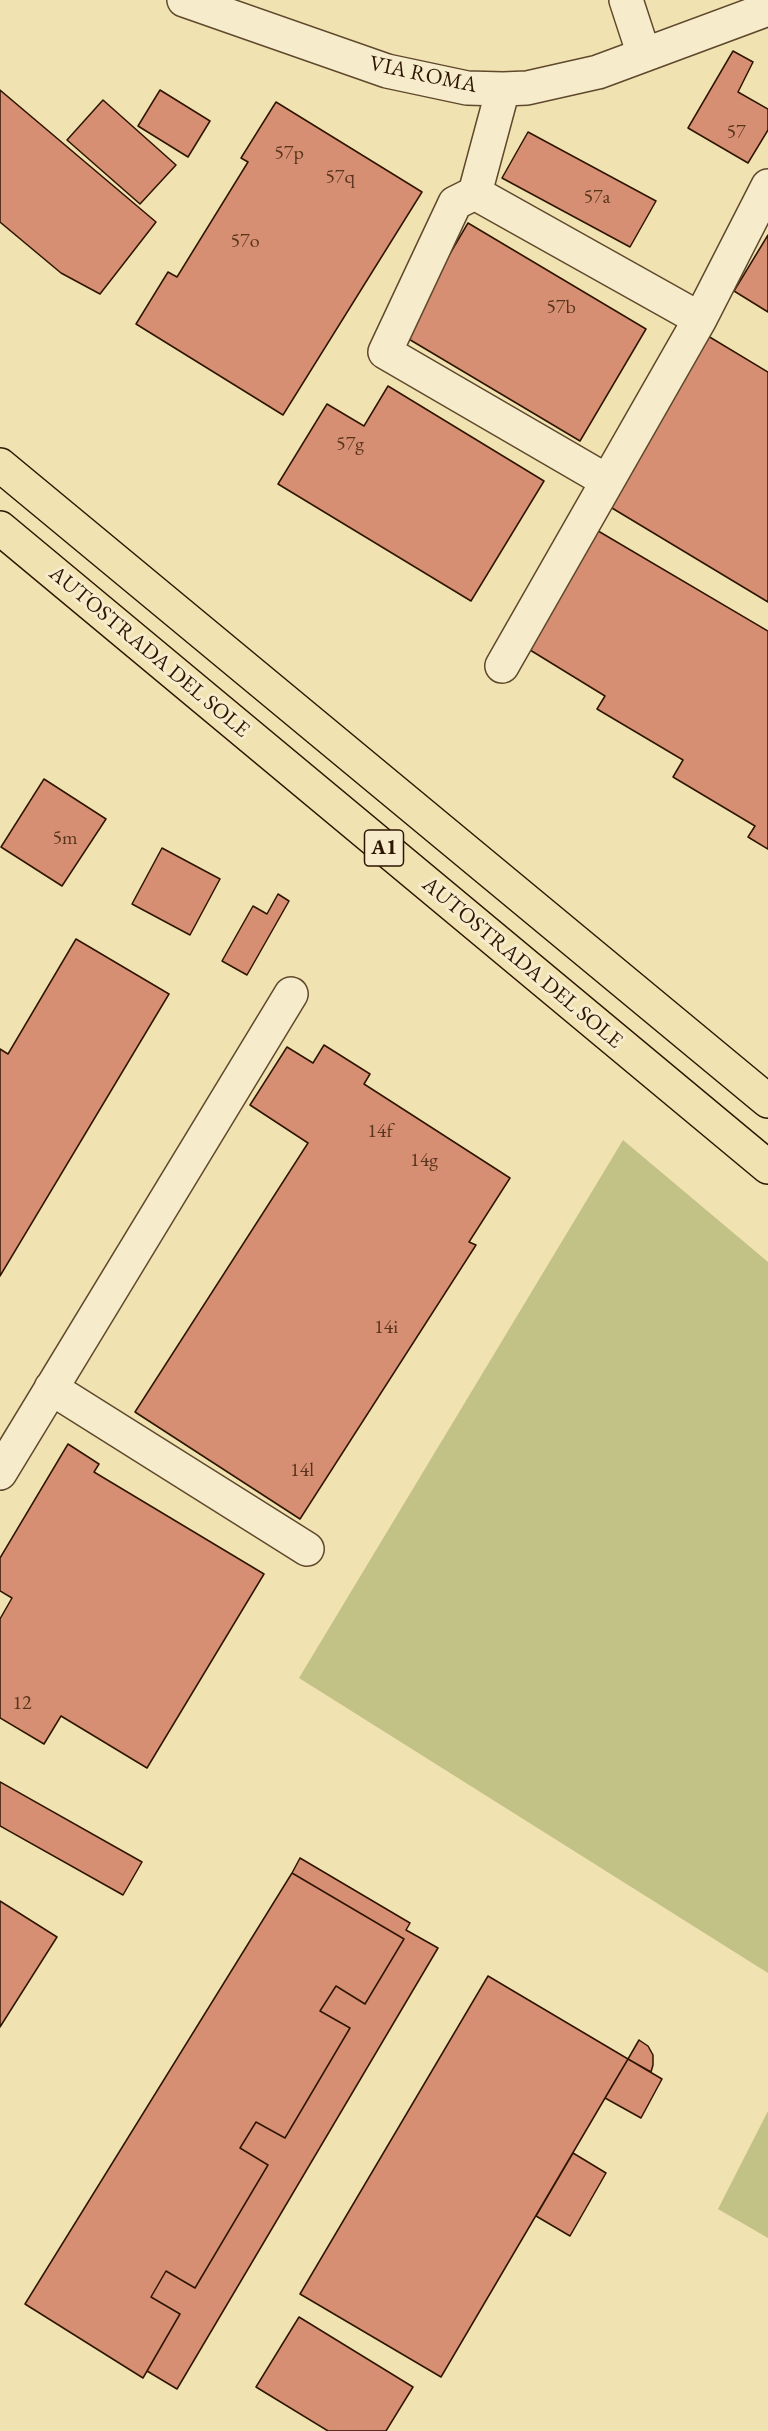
<!DOCTYPE html>
<html>
<head>
<meta charset="utf-8">
<style>
	body { margin:0 }
	canvas { display:block; background:#f1e2b1 }
</style>
</head>
<body>
<canvas width="768" height="2431"></canvas>
<script>
const g = document.querySelector('canvas').getContext('2d');
g.lineJoin = 'round';
function paint(path, color) { g.fillStyle = color; g.fill(path, 'evenodd'); }
const toPath = rows => new Path2D(rows.map(r => 'M' + r).join(''));
function trace(path, color, width, dash) { g.strokeStyle = color; g.lineWidth = width; g.lineCap = dash ? 'butt' : 'round'; g.setLineDash(dash || []); g.stroke(path); }
function label(font, color, halo, rows, align = 'center') {
  g.font = font + ' "EB Garamond",serif'; g.lineWidth = 6; g.setLineDash([]); g.textBaseline = 'middle'; g.strokeStyle = halo; g.fillStyle = color; for (const [text, x, y, turn = 0] of rows) {
    g.save(); g.translate(x, y); g.rotate((+turn || 0) * Math.PI / 180); g.textAlign = isNaN(turn) ? turn : align; if (halo) g.strokeText(text, 0, 0); g.fillText(text, 0, 0); g.restore();
  }
}
const green = toPath([
	[623,1140,768,1262,768,1973,299,1678],
	[768,2111,768,2238,718,2209]
]);
const building = toPath([
	[733,51,753,62,738,92,768,109,768,130,748,163,688,128,733,51],
	[0,90,156,222,100,294,61,273,0,222,0,90],
	[160,90,210,121,188,157,138,126,160,90],
	[103,100,176,165,140,204,67,140,103,100],
	[276,102,422,192,283,415,136,324,168,272,177,277,248,162,241,158,276,102],
	[528,132,656,201,630,247,502,178,528,132],
	[468,223,646,329,580,441,402,335,468,223],
	[768,235,768,312,734,291,768,235],
	[708,336,768,372,768,602,607,505,708,336],
	[388,386,544,481,471,601,278,484,327,404,364,426,388,386],
	[588,525,768,631,768,849,748,837,755,826,673,777,683,760,597,709,605,696,517,642,588,525],
	[44,779,106,819,62,886,1,847,44,779],
	[162,848,220,879,190,935,132,904,162,848],
	[278,894,289,901,247,975,222,961,253,906,267,914,278,894],
	[76,939,169,994,0,1276,0,1049,8,1054,76,939],
	[324,1045,370,1074,364,1084,510,1178,469,1242,476,1245,300,1519,135,1412,308,1143,250,1105,287,1047,313,1063,324,1045],
	[68,1444,99,1464,94,1472,264,1574,147,1768,61,1716,44,1744,0,1718,0,1619,12,1598,0,1591,0,1558,68,1444],
	[0,1782,142,1862,123,1895,0,1826,0,1782],
	[300,1858,410,1923,406,1930,438,1948,177,2389,147,2371,180,2314,151,2297,166,2271,195,2288,268,2165,240,2148,256,2122,285,2138,350,2028,320,2011,336,1986,365,2004,404,1939,292,1873,300,1858],
	[292,1873,404,1939,365,2004,336,1986,320,2011,350,2028,285,2138,256,2122,240,2148,268,2165,195,2288,166,2271,151,2297,180,2314,143,2378,25,2304,292,1873],
	[0,1901,57,1937,0,2027,0,1901],
	[488,1976,628,2059,441,2377,300,2294,488,1976],
	[639,2040,648,2046,653,2055,653,2065,651,2072,628,2059,639,2040],
	[628,2059,662,2079,641,2118,605,2098,628,2059],
	[573,2153,606,2173,570,2236,536,2216,573,2153],
	[299,2317,413,2387,386,2431,328,2431,256,2387,299,2317]
]);
const minor = toPath([
	[184,0,387,71,467,88,503,89,527,88,598,72,768,9],
	[626,0,644,55],
	[503,89,475,193,700,319],
	[475,193,455,203,385,352,607,481],
	[502,666,700,319,768,186],
	[51,1388,307,1549],
	[0,1473,291,994]
]);
const highway = toPath([
	[0,465,768,1101],
	[0,528,768,1167]
]);
const numberNames = [
	["57",736,133],
	["57p",289,154],
	["57q",340,178],
	["57a",597,198],
	["57o",245,242],
	["57b",561,308],
	["57g",350,445],
	["5m",65,839],
	["14f",380,1132],
	["14g",424,1161],
	["14i",386,1328],
	["14l",302,1471],
	["12",22,1704]
];
const shields = [
	[384,848,39]
];
const shieldNames = [
	["A1",384,848]
];
const streetNames = [
	["VIA ROMA",423,75,12],
	["AUTOSTRADA DEL SOLE",149,652,40],
	["AUTOSTRADA DEL SOLE",522,963,40]
];
paint(green, '#c2c186');
paint(building, '#d68f73');
trace(building, '#2e1500', 1.5);
trace(minor, '#5f482c', 36);
trace(highway, '#2e1500', 36);
trace(minor, '#f6eccc', 33);
trace(highway, '#f1e2b1', 33);
label('20px', '#58341d', null, numberNames);
for (const [x, y, w] of shields) { const box = new Path2D(); box.roundRect(x - w / 2, y - 18, w, 36, 4.5); g.fillStyle = '#f6eccc'; g.fill(box); trace(box, '#2e1500', 1.5); }
label('bold 21px', '#2e1500', null, shieldNames);
label('22px', '#2e1500', '#f6eccc', streetNames);
</script>
</body>
</html>
